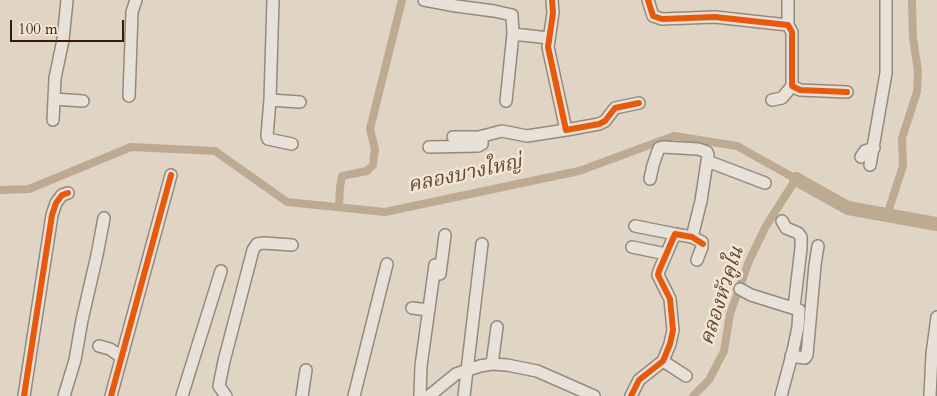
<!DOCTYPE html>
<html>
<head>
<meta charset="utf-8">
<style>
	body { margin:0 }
	#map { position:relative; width:937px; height:396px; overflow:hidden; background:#e0d5c4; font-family:Cardo,serif }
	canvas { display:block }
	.scale { position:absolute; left:10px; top:20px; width:114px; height:22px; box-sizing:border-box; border:2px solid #371a08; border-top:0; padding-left:6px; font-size:15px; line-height:18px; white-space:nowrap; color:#371a08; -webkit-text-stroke:4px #f2e5d2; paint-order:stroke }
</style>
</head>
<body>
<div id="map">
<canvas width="937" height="396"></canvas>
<div class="scale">100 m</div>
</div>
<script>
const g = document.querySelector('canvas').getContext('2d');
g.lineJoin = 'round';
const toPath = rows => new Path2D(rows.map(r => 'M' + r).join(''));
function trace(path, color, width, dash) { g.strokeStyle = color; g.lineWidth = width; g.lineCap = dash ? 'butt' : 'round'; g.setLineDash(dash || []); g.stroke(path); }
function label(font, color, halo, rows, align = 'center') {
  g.font = font + ' Cardo,"Noto Serif Thai",serif'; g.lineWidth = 5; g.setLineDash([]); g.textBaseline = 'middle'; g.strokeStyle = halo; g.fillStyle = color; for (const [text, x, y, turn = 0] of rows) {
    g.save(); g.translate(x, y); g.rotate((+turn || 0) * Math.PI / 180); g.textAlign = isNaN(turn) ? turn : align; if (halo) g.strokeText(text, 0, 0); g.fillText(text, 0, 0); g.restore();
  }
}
const canal = toPath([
	[0,190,29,189,131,147,215,151,287,202,385,212,579,171,674,136,737,146,796,179,766,226,749,261,730,314,724,351,709,380,693,396],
	[339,207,340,187,342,176,367,171,373,165,375,149,370,129,402,0],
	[887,215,903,166,902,138,917,92,918,71,913,38,912,0]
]);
const river = toPath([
	[796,179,848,208,937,224]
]);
const minor = toPath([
	[273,0,270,100,300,102],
	[424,0,456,6,494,11,512,15,513,34,506,101],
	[552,0,553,13,548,47,566,130,599,124,605,121,615,108,639,103],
	[648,0,653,16,662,19,715,17,788,25,792,32,792,86,800,90,847,92],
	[788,25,788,0],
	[513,34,549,38],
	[129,96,132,12,136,0],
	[54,99,83,101],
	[270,100,267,136,268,139,292,144],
	[772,100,782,98,792,86],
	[53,120,55,78,63,40,67,0],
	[453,137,479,137,502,131,527,136,566,130],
	[429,147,478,146,482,144,482,136],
	[861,157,865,151,874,148],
	[707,161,765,183],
	[870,165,886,73,886,0],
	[650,179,653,165,659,148,663,147,698,149,707,152,708,155,701,201,692,237],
	[782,221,786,228,798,233,801,237,801,248,794,307],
	[635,226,675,234],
	[632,247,666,254],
	[440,274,445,235],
	[740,289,751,295,799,310,798,327,793,351,781,396],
	[412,308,429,310],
	[99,346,110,349,121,357],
	[791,356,805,358,807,355,815,265,818,246],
	[663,361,686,376],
	[492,364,497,327],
	[24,396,52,215,56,203,62,195,68,193],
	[64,396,75,360,82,320,97,255,104,218],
	[111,396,171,175],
	[182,396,221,271],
	[226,396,219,386,224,361,253,250,257,244,264,243,292,245],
	[302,396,306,370],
	[354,396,387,264],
	[420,396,421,366,435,265],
	[429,396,456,374,480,366,492,364,507,365,537,371,594,396],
	[464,396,482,244],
	[631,396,639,380,663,361,670,344,673,330,670,299,658,275,659,271,675,234,692,237,702,242,702,247,697,260],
	[930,396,932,354,937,317]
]);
const cycleway = toPath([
	[552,0,553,13,548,47,566,130,599,124,605,121,615,108,639,103],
	[648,0,653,16,662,19,715,17,788,25,792,32,792,86,800,90,847,92],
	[24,396,52,215,56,203,62,195,68,193],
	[111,396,171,175],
	[631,396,639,380,663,361,670,344,673,330,670,299,658,275,659,271,675,234,692,237,703,244]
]);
const waterNames = [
	["คลองบางใหญ่",465,175,-12],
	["คลองหัวคูใน",723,296,-72]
];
trace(canal, '#bdaa92', 8);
trace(river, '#bdaa92', 14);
trace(minor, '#93897e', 14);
trace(minor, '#e7e1d8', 11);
trace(cycleway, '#e8590c', 6);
label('italic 20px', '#614631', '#f2e5d2', waterNames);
</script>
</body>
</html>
